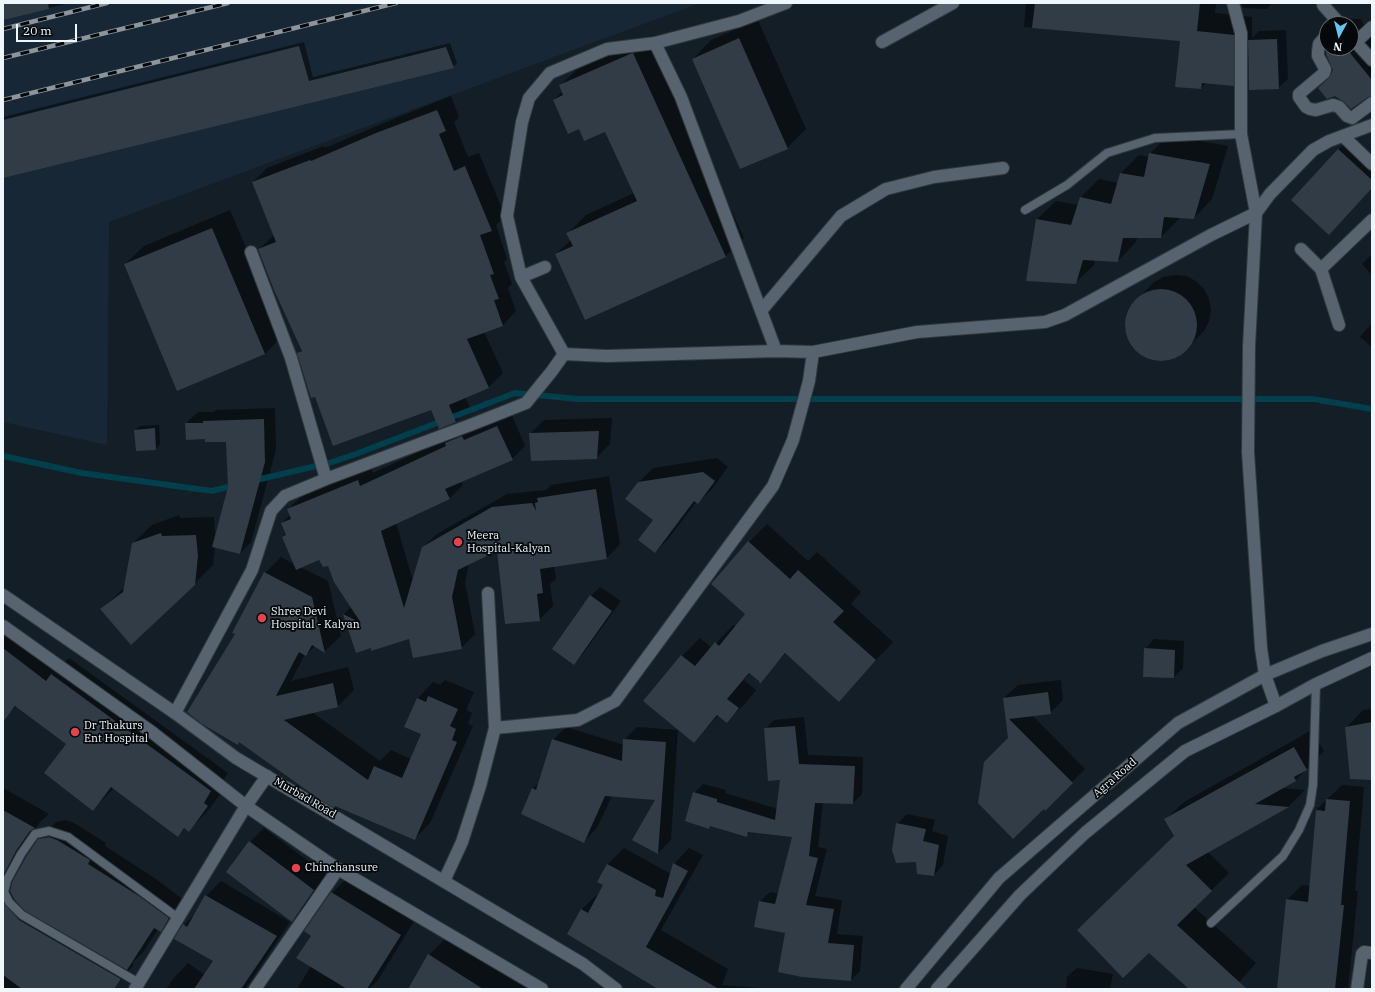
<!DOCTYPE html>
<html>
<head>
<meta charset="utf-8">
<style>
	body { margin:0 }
	#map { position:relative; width:1375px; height:992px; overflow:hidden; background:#141e27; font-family:"IBM Plex Serif",serif }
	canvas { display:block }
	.frame { position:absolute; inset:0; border:4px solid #eff6fc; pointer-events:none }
	.north { position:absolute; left:1319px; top:16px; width:40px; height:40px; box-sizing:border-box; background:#04080b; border:1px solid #62676b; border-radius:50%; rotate:187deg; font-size:11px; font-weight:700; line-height:16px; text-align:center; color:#eff6fc }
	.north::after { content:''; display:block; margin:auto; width:14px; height:18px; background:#66c4ef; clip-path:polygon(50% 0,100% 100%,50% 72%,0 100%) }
	.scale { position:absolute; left:16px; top:24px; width:61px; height:18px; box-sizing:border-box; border:2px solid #eff6fc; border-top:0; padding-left:5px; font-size:12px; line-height:14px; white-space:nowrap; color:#eff6fc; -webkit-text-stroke:3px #04080b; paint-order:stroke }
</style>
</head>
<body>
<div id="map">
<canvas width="1375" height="992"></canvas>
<div class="frame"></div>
<div class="north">N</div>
<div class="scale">20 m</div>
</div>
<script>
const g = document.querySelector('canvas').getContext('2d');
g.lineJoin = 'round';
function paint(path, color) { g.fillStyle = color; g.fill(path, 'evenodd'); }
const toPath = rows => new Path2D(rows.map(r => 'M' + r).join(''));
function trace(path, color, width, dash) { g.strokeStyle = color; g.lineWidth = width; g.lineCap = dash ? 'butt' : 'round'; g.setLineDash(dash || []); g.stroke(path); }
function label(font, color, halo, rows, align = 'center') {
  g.font = font + ' "IBM Plex Serif",serif'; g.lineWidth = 3.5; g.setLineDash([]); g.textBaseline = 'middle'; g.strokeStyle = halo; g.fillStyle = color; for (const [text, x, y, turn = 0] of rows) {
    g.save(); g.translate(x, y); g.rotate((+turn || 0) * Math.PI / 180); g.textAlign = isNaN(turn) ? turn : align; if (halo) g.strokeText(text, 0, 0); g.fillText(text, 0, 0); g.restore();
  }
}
const built = toPath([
	[3,3,700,3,109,222,107,445,3,422]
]);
const shadow = toPath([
	[3,3,69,3,3,19],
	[1026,3,1216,3,1215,13,1252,17,1252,38,1259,31,1286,30,1288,79,1278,88,1250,68,1233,85,1207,82,1201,88,1181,40,1024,27],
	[1241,3,1272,3,1267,9,1243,8],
	[1353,19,1361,19,1363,24,1372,34,1372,95,1332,75,1335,70,1331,48,1351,48,1351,24,1348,24],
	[758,20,806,129,787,148,693,59,711,40],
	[652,35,744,238,726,256,586,319,556,254,571,240,568,233,586,215,634,193,605,130,579,127,554,100,563,91,560,86,579,67],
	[304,42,313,77,450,43,457,63,453,67,3,177,3,117],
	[451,96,459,117,454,122,468,157,479,153,505,216,496,225,507,259,504,262,512,284,508,288,516,311,503,325,484,332,503,373,489,387,465,397,470,407,456,421,439,427,431,409,298,353,303,349,259,249,274,235,253,182,267,168,324,146,325,148,391,120],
	[1168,135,1228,146,1212,199,1194,218,1180,217,1179,219,1161,237,1137,237,1136,242,1118,261,1095,260,1094,265,1075,283,1027,280,1037,219,1056,201,1078,205,1081,197,1099,179,1118,183,1121,173,1139,155,1149,157,1150,154],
	[1352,136,1372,154,1372,188,1329,234,1338,150],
	[230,210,283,335,265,354,125,264,144,246],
	[1372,254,1372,275,1362,264],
	[1175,275,1186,276,1196,281,1204,289,1209,299,1211,310,1209,321,1204,331,1181,354,1171,359,1159,360,1148,357,1138,351,1130,341,1126,330,1126,318,1130,307,1153,283,1163,277],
	[1372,323,1372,347,1360,337],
	[275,408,276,450,251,542,240,553,215,547,213,565,194,584,102,609,125,587,133,543,152,525,179,515,180,518,214,517,215,535,229,487,227,441,206,438,186,423,198,412,214,412,216,410],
	[511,413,525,446,512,459,461,481,463,485,449,499,396,523,413,581,423,547,437,534,507,494,546,490,551,485,609,476,620,544,607,558,554,566,556,579,550,584,553,606,539,620,498,550,469,563,465,583,475,634,461,648,410,638,356,652,344,614,351,607,329,564,319,559,300,567,328,581,341,636,325,651,315,646,306,655,305,654,291,681,348,667,354,690,338,706,312,712,380,761,391,750,411,759,422,733,418,698,433,682,440,685,445,680,474,692,466,710,472,713,468,724,473,726,430,823,414,839,240,741,237,744,236,633,265,573,281,557,294,564,283,537,286,533,282,523,290,515,288,509,302,496,371,468,373,473,451,437],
	[612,418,610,444,596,458,530,434,544,420],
	[159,425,160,444,156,449,137,450,135,430,140,426],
	[717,458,728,467,712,489,698,503,696,502,669,538,655,552,654,520,638,483,653,468],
	[767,524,808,561,817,552,861,592,851,604,893,642,839,700,786,653,760,681,750,673,744,680,756,690,745,704,727,721,719,715,694,741,645,701,682,656,700,638,712,648,733,625,736,627,746,614,749,542],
	[600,587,621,601,583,654,574,663,591,596],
	[3,618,63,664,69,658,228,773,220,785,225,788,206,813,189,830,185,828,178,836,114,788,93,809,67,744,17,706,3,719],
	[1154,639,1184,641,1183,668,1174,677,1145,649],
	[1061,680,1063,700,1050,713,1032,715,1085,769,1045,809,1009,739,1004,698,1018,685],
	[1372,709,1372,779,1346,728,1363,710],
	[804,717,808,755,863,757,862,794,853,803,823,802,818,847,827,849,815,896,842,900,837,934,863,936,860,971,851,980,786,933,755,926,760,901,770,892,779,894,793,836,751,831,746,836,711,825,709,827,694,793,703,784,726,790,725,793,778,809,781,779,765,729,774,720],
	[566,727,624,745,624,740,637,727,678,730,671,840,658,853,657,799,612,796,597,828,584,841,522,814,533,788,540,782,553,740],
	[1312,730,1324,751,1296,780,1282,788,1305,790,1288,807,1208,852,1229,873,1194,907,1256,963,1233,989,1190,989,1149,951,1175,836,1166,819,1184,802],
	[1342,785,1364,787,1355,891,1358,891,1348,989,1278,989,1287,900,1302,885,1310,886,1316,810],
	[3,788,49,814,40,822,31,835,13,876,14,880,39,840,56,822,66,820,74,823,106,843,105,846,156,879,185,901,178,914,161,931,158,929,144,951,132,963,134,964,114,989,3,989],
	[907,814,935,820,932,831,948,836,943,865,934,875,917,861,897,824],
	[264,828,328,876,306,907,292,921,227,872,250,842],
	[624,848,671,874,674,864,689,848,703,855,661,930,728,969,722,985,773,989,659,989,568,934,582,909,598,894,599,894,605,885,598,881,608,864],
	[348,877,416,918,378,980,369,989,297,989,311,966,332,893],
	[221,881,290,922,245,989,166,989,174,978,188,963,205,975,214,961,184,925,197,912,206,896],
	[447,937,530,989,409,989,429,955],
	[1077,968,1113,974,1110,989,1066,989,1067,977]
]);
const stream = toPath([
	[3,456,82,473,212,491,236,485],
	[329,463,356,454,515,393,578,399,1313,399,1372,409],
	[252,481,316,466]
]);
const building = toPath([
	[3,3,48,3,49,9,3,20],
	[1035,3,1200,3,1197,31,1234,35,1234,86,1202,83,1201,89,1175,87,1180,41,1032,28],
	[739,38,788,149,740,169,692,59],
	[1277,39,1279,89,1249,90,1248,40],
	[299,46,309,81,446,47,454,68,3,178,3,120],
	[1331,48,1346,48,1372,80,1372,96,1368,97,1351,109,1344,102,1335,96,1327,99,1318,88,1329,78,1333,70,1326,54,1326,52],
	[633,53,726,257,585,320,555,254,573,246,566,233,637,201,605,132,584,141,579,129,568,134,553,100,563,95,559,85,630,54],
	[437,110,446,131,439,134,454,171,465,166,492,231,480,235,494,274,490,275,499,299,494,300,503,326,467,339,489,388,449,405,456,422,439,429,431,410,333,446,315,397,311,398,308,389,297,353,302,351,274,290,258,249,276,242,252,182,310,160,311,161,376,133],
	[1338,149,1372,180,1372,188,1329,235,1291,200],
	[1149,153,1210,164,1194,219,1164,217,1161,238,1123,238,1118,262,1083,260,1076,284,1026,281,1036,219,1071,225,1080,197,1111,204,1120,173,1144,177],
	[212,228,265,354,177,391,124,264],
	'1125 325a36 36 0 1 1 72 0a36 36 0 1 1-72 0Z',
	[264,419,265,462,240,554,212,547,228,487,226,442,205,442,205,439,186,440,185,423,203,423,203,421],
	[497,426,513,460,445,489,450,499,381,531,404,608,422,547,492,507,532,503,536,511,535,503,538,502,537,498,596,489,607,559,540,569,543,593,537,594,540,621,505,624,497,551,458,570,452,597,462,649,413,658,409,639,371,651,371,648,356,653,343,614,361,623,334,582,328,566,323,567,319,560,296,570,282,537,286,535,281,523,291,519,287,509,358,480,360,486,446,446,445,443,462,436,464,440],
	[155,428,156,450,136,451,134,430],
	[599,431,597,459,531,461,529,433],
	[703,472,715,481,698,504,694,501,655,553,638,540,653,520,625,499,638,482],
	[161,533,162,536,196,535,198,556,195,585,131,645,100,609,123,592,132,543],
	[748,541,790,579,798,570,844,611,833,622,876,660,839,702,785,653,760,684,759,681,749,673,727,699,739,708,727,723,717,715,694,743,643,701,681,655,695,666,715,642,719,646,745,614,711,584],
	[264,572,312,597,325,653,312,645,306,656,299,652,276,696,333,683,338,707,284,720,368,780,374,766,402,778,421,734,404,727,417,698,426,702,428,696,458,709,450,726,456,729,452,740,457,742,415,840,335,806,334,808,319,799,239,742,238,745,202,724,187,712,235,634,232,633],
	[590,595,612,611,574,665,552,649],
	[3,648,46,681,51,674,211,791,204,803,208,806,189,832,184,828,178,837,111,787,93,811,44,773,66,744,15,706,3,722],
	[1144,648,1175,650,1174,678,1143,677],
	[1048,692,1051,714,1009,719,1073,783,1045,811,1044,809,1013,839,978,803,984,762,1008,738,1003,698],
	[1372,722,1372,780,1350,779,1345,727],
	[795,726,799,764,855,766,853,804,815,803,809,856,818,858,806,905,834,909,828,943,854,945,851,981,802,977,778,972,785,933,754,927,759,901,775,904,792,837,748,832,747,837,710,826,709,829,685,821,693,792,717,799,717,802,775,820,780,780,768,781,764,728],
	[552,739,622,761,623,739,666,742,658,854,632,840,655,800,605,796,584,843,521,814,532,788,536,790],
	[1294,747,1307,770,1294,777,1296,781,1255,804,1289,807,1186,865,1212,891,1177,925,1247,989,1189,989,1149,953,1123,978,1077,930,1174,836,1164,819],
	[1326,799,1350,801,1341,905,1344,905,1335,989,1277,989,1286,899,1308,902,1316,810,1325,811],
	[3,810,35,828,30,831,16,851,3,876],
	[896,823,926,829,923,841,939,845,934,876,917,874,916,862,896,863,892,850],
	[49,837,57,840,90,860,88,864,139,896,169,918,161,932,154,928,127,970,25,911,14,899,10,891,12,882,26,857,38,839],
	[249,841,314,890,292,922,226,872],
	[673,863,688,871,646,947,719,989,658,989,567,934,581,909,588,913,603,885,597,882,607,864,656,890,655,896,663,898],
	[331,892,401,935,367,989,347,989,296,958,311,936,304,931],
	[205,895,277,936,241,989,194,989,213,961,174,939,183,924,187,927],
	[3,902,19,920,121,979,114,989,22,989,3,975],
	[428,954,483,989,408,989]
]);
const lane = toPath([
	[1025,210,1067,185,1107,153,1155,138,1241,134],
	[1211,923,1283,856,1299,830,1310,805,1313,785,1316,684],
	[139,983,22,915,9,902,4,892,7,880,21,854,35,834,49,831,68,837,178,918]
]);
const street = toPath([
	[1325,3,1323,5,1340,24],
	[1327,35,1319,44,1318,51,1318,56,1325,69,1324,73,1299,94,1299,97,1306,107,1310,109,1316,110,1333,105,1339,107,1347,116,1352,118,1372,103],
	[1351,37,1372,60],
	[882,42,953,3],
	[1356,42,1372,27],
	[655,43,681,97,776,351],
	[1343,136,1372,164],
	[1301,249,1321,269,1339,325],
	[251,252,291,358,326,479],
	[1321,269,1372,220],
	[521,277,545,267],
	[761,311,841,216,886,189,934,177,1003,168],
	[564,354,607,356,776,351,813,352,917,332,1045,322,1065,315,1211,235,1256,213,1241,134,1241,33,1233,3],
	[564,354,521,277,507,216,522,122,529,98,550,73,607,49,655,43,739,21,786,3],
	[1276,706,1265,675,1261,648,1248,452,1249,346,1256,213,1270,194,1313,150,1329,141,1372,125],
	[175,713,252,570,271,511,285,496,326,479,473,424,526,403,552,371,564,354],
	[495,728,578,720,615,701,773,486,793,440,809,381,813,352],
	[444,881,462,842,480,786,495,728,488,593],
	[135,989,246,806,267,776],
	[255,989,338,869],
	[1357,989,1362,954,1364,952,1372,953]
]);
const secondary = toPath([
	[3,595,175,713,236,758,583,964,616,989],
	[3,626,153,733,246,806,338,869,542,989],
	[906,989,999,878,1178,723,1265,675,1322,651,1372,634],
	[937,989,1020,895,1085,833,1185,751,1276,706,1316,684,1372,658]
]);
const rail = toPath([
	[3,29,107,3],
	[3,58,228,3],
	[3,100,396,3]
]);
const markers = [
	[458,542,5,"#e0444e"],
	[262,618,5,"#e0444e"],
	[75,732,5,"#e0444e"],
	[296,868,5,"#e0444e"]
];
const poiNames = [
	["Meera",467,536],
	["Hospital-Kalyan",467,549],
	["Shree Devi",271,612],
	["Hospital - Kalyan",271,625],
	["Dr Thakurs",84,726],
	["Ent Hospital",84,739],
	["Chinchansure",305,868]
];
const streetNames = [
	["Agra Road",1115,778,-41],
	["Murbad Road",305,798,30]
];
paint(built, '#182735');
paint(shadow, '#0007');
trace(stream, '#013f4d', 6);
paint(building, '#313c46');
trace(lane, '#31383e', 10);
trace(street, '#31383e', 14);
trace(secondary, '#31383e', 14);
trace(lane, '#57636e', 8);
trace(street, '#57636e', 12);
trace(secondary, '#57636e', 12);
trace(rail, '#8c949c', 4.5);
trace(rail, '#04080b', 3, [9]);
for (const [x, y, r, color] of markers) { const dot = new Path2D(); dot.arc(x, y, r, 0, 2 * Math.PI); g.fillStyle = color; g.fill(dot); trace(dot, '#04080b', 1.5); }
label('11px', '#eff6fc', '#04080b', poiNames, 'left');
label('11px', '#eff6fc', '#04080b', streetNames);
</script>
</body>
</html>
